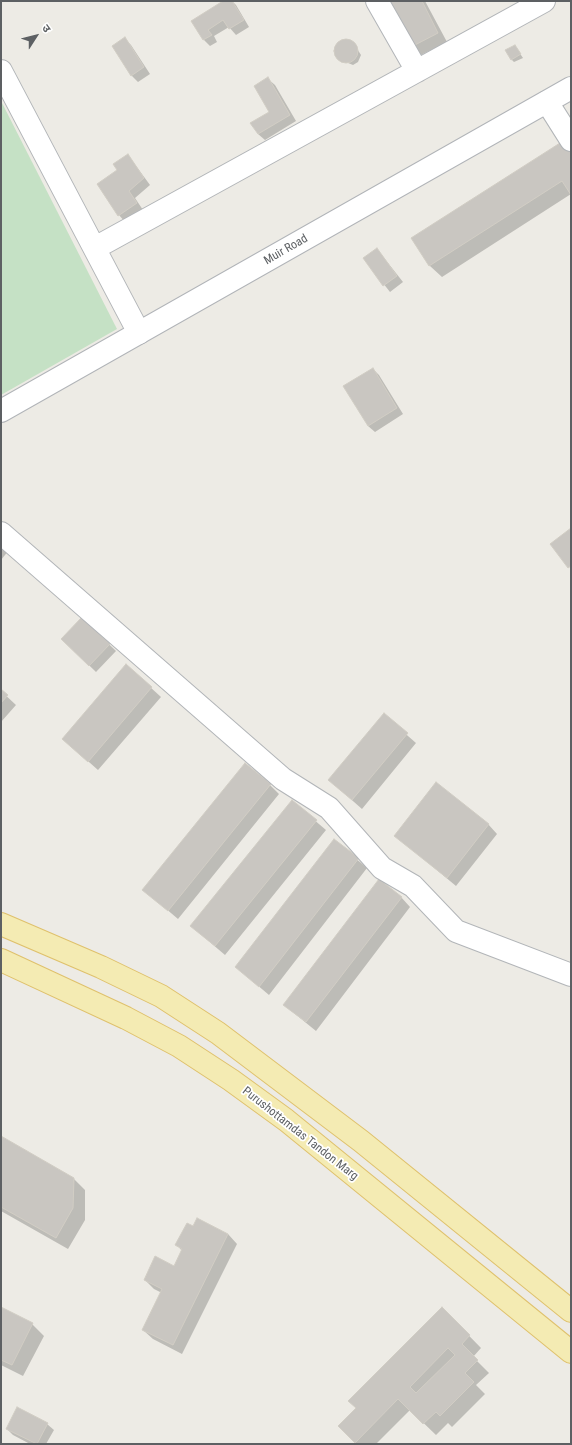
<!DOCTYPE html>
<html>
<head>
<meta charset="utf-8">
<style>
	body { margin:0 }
	#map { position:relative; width:572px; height:1445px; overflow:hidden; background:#edebe5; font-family:"Roboto Condensed","Noto Sans Devanagari",sans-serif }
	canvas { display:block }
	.frame { position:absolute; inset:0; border:2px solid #5d6063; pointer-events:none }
	.north { position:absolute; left:16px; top:16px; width:40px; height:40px; -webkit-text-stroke:3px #fff; paint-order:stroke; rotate:54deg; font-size:11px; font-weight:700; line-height:16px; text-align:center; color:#5d6063 }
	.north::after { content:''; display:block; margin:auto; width:14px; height:18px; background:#5d6063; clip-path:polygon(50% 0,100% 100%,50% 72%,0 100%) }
</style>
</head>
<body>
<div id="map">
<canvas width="572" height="1445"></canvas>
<div class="frame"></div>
<div class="north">उ</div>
</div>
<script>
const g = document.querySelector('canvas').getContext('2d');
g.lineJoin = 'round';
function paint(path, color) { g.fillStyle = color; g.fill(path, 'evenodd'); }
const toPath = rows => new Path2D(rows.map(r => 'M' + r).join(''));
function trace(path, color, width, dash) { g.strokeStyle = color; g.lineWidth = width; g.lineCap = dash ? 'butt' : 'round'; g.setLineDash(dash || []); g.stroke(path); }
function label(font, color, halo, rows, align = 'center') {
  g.font = font + ' "Roboto Condensed",sans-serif'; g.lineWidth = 3.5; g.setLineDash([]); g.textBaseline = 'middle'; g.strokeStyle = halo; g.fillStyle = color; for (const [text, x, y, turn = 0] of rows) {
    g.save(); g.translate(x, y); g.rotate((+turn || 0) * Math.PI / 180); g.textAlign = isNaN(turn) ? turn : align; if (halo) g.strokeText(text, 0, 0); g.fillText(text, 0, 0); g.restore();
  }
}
const green = toPath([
	[1,101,117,329,1,395]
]);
const shadow = toPath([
	[225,1,232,1,236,5,249,27,236,35,229,27,214,36,217,42,210,46,204,40,193,21],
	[388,1,425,1,447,42,421,55,412,46],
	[125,39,131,45,150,74,138,82,132,76],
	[345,39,352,41,361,55,358,62,353,65,338,59,336,56,334,49,338,42],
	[515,46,523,58,514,62,511,59],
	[268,79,275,85,296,121,265,140,258,134,271,112],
	[571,137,571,194,442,277,430,266,412,238],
	[128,155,150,185,135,198,143,210,125,222,119,215,119,170],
	[377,249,403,282,390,292,364,259],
	[373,369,379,375,403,414,375,432,368,426],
	[1,543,9,550,1,560],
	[82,618,116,651,96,672,62,639],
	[126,665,161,697,98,770,63,739],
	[1,691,16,705,1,722],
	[384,715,416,743,362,809,329,780],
	[270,785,279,794,178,919,144,890],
	[292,801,326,830,225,955,191,926],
	[488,824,497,834,456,886,396,836],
	[334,840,367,868,269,995,236,967],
	[401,897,410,907,316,1031,284,1005],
	[1,1138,73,1178,85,1190,85,1220,68,1249,1,1211],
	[228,1234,237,1244,182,1354,153,1339,143,1330,162,1293,154,1289,145,1280,175,1267,182,1251,177,1245],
	[1,1308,32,1324,44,1336,23,1376,1,1365],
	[442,1308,481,1348,473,1357,489,1373,476,1385,485,1394,452,1427,448,1423,436,1435,410,1410,376,1444,357,1444,340,1426,357,1408],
	[47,1424,54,1430,46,1444,30,1444,13,1435,7,1429]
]);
const building = toPath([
	[223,1,232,1,244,20,229,29,223,20,208,30,212,35,203,40,191,21,223,1],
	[387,1,422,1,438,33,411,47,387,1],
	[125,37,144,67,131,76,112,46,125,37],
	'334 51a12 12 0 1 1 24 0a12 12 0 1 1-24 0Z',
	[515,45,521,54,511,60,505,50,515,45],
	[268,77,290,115,258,134,250,123,269,112,254,86,268,77],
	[571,136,571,195,562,181,429,266,411,238,571,136],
	[128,154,144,178,129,191,137,203,118,216,97,184,117,170,113,164,128,154],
	[377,248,397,276,383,286,363,258,377,248],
	[373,368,397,408,368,426,343,386,373,368],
	[571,528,571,566,568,568,550,544,571,528],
	[82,617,110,644,89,666,61,639,82,617],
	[126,664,152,687,88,762,62,739,126,664],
	[1,689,8,695,1,703,1,689],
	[384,713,408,733,352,800,328,780,384,713],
	[245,763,271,784,168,911,142,890,245,763],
	[436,782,489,824,447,878,394,836,436,782],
	[292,800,317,820,215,946,190,926,292,800],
	[334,839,359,858,259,987,235,967,334,839],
	[379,879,402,897,306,1022,283,1005,379,879],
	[1,1136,74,1178,73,1208,56,1238,1,1207,1,1136],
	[197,1218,228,1234,173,1345,142,1330,162,1289,144,1280,155,1256,174,1266,182,1249,175,1245,187,1223,193,1226,197,1218],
	[1,1307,33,1323,12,1365,1,1360,1,1307],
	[442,1307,470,1335,462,1344,478,1360,465,1373,474,1382,440,1416,436,1412,423,1424,398,1399,355,1443,338,1426,356,1408,348,1401,442,1307],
	[448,1348,455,1355,416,1393,410,1387,448,1348],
	[17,1407,48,1423,37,1444,6,1429,17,1407]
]);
const minor = toPath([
	[377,1,417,71],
	[1,71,139,333],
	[547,102,571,140],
	[95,248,544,1],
	[1,533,283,779,329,808,382,868,413,886,456,931,571,975]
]);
const secondary = toPath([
	[1,411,571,88]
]);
const primary = toPath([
	[1,924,101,967,161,996,218,1033,361,1141,571,1311],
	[1,960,126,1018,179,1046,231,1080,286,1120,571,1352]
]);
const streetNames = [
	["Muir Road",286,250,-30],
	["Purushottamdas Tandon Marg",300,1134,38]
];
paint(green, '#c5e1c5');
paint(shadow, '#0003');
paint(building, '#c9c6c1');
trace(building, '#d1cdc4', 1);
trace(minor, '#b2b5b8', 24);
trace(secondary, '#b1b4b8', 24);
trace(primary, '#dfc16c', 24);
trace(minor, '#fff', 22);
trace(secondary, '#fff', 22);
trace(primary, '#f4ebb3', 22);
label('12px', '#5d6063', '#fff', streetNames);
</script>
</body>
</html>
